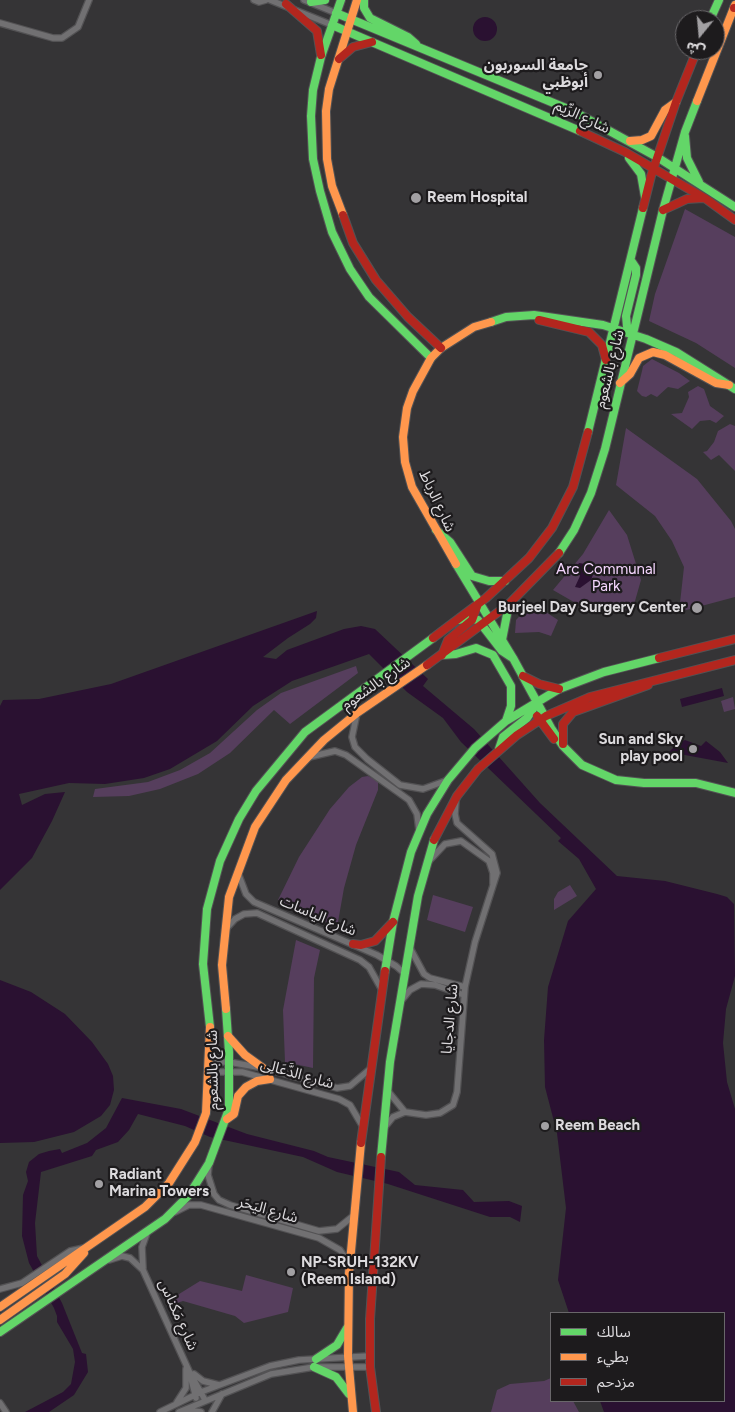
<!DOCTYPE html>
<html>
<head>
<meta charset="utf-8">
<style>
	body { margin:0 }
	#map { position:relative; width:735px; height:1412px; overflow:hidden; background:#353436; font-family:Figtree,"Noto Sans Arabic",sans-serif }
	canvas { display:block }
	.legend { position:absolute; left:550px; top:1312px; width:175px; height:90px; box-sizing:border-box; background:#1d1b1d; border:1px solid #69676a; margin:0; padding:6px 9px; list-style:none; font-size:15px; color:#dcdadd }
	.legend li { display:flex; align-items:center; gap:10px; height:25px }
	.legend b { width:25px; border:1px solid #69676a }
	.north { position:absolute; left:675px; top:10px; width:50px; height:50px; box-sizing:border-box; background:#1d1b1d; border:1px solid #69676a; border-radius:50%; rotate:197deg; font-size:14px; font-weight:700; line-height:20px; text-align:center; color:#dcdadd }
	.north::after { content:''; display:block; margin:auto; width:18px; height:22px; background:#a2a0a3; clip-path:polygon(50% 0,100% 100%,50% 72%,0 100%) }
</style>
</head>
<body>
<div id="map">
<canvas width="735" height="1412"></canvas>
<ul class="legend">
<li><b style="height:6px;background:#63d668"></b>سالك</li>
<li><b style="height:6px;background:#ff974d"></b>بطيء</li>
<li><b style="height:6px;background:#b3261e"></b>مزدحم</li>
</ul>
<div class="north">ش</div>
</div>
<script>
const g = document.querySelector('canvas').getContext('2d');
g.lineJoin = 'round';
function paint(path, color) { g.fillStyle = color; g.fill(path, 'evenodd'); }
const toPath = rows => new Path2D(rows.map(r => 'M' + r).join(''));
function trace(path, color, width, dash) { g.strokeStyle = color; g.lineWidth = width; g.lineCap = dash ? 'butt' : 'round'; g.setLineDash(dash || []); g.stroke(path); }
function label(font, color, halo, rows, align = 'center') {
  g.font = font + ' Figtree,"Noto Sans Arabic",sans-serif'; g.lineWidth = 4.5; g.setLineDash([]); g.textBaseline = 'middle'; g.strokeStyle = halo; g.fillStyle = color; for (const [text, x, y, turn = 0] of rows) {
    g.save(); g.translate(x, y); g.rotate((+turn || 0) * Math.PI / 180); g.textAlign = isNaN(turn) ? turn : align; if (halo) g.strokeText(text, 0, 0); g.fillText(text, 0, 0); g.restore();
  }
}
const green = toPath([
	[685,209,735,237,735,368,696,343,649,321,655,294],
	[652,359,679,373,690,381,678,389,668,387,657,397,651,394,646,397,642,396,637,391,642,371,643,366],
	[698,386,704,389,710,406,724,416,716,423,710,420,700,421,692,429,671,414,682,413,689,397,688,392],
	[730,424,735,426,735,471,719,455,711,460,703,452,707,451,714,442,718,431],
	[626,428,697,479,731,521,735,529,735,597,679,612,684,567,672,541,655,516,616,485],
	[609,510,627,535,641,580,633,608,616,613,599,611,579,605,553,590,583,554],
	[532,603,558,620,551,636,539,632,515,633,516,620],
	[356,666,358,673,290,724,274,710,230,753,198,774,160,789,129,796,93,797,95,789,148,782,180,770,210,753,257,710,281,693],
	[733,697,735,709,724,712,721,701],
	[368,776,378,781,378,790,356,845,344,888,338,922,326,922,278,900,299,857,330,809,349,787,362,777],
	[570,885,577,896,554,910,554,899,558,892],
	[433,895,473,907,465,932,427,920],
	[296,940,320,950,314,978,313,1068,285,1062,283,1010],
	[246,1275,293,1288,288,1312,244,1323,235,1316,183,1301,174,1304,171,1299,200,1281,242,1291],
	[551,1378,551,1401,573,1401,579,1412,491,1412,497,1390,510,1384,544,1381]
]);
const water = toPath([
	'473 29a12 12 0 1 1 24 0a12 12 0 1 1-24 0Z',
	[579,563,593,565,595,569,591,580,580,588,575,587,580,576,576,568],
	[317,611,316,618,310,624,288,638,263,657,276,659,287,650,344,629,361,626,375,629,428,679,423,686,474,729,540,803,617,876,665,881,717,894,727,897,734,904,735,976,726,1009,723,1043,727,1082,735,1109,735,1412,604,1412,600,1401,724,1401,724,1313,569,1313,558,1280,566,1208,557,1133,545,1087,544,1040,548,987,568,921,596,889,579,859,558,841,561,838,461,742,443,718,407,692,369,654,292,681,253,706,217,741,170,769,144,778,105,784,69,783,19,794,22,805,45,794,65,792,52,821,32,858,0,890,0,706,3,700,39,699,111,684],
	[722,688,724,696,682,707,680,699],
	[685,740,701,746,706,741,720,752,728,763,685,755,666,755,678,743],
	[0,980,31,992,65,1014,92,1042,108,1064,113,1076,114,1090,110,1105,101,1116,74,1132,34,1142,0,1143],
	[122,1098,181,1109,247,1134,314,1151,328,1157,399,1172,415,1185,463,1190,474,1202,509,1201,522,1206,520,1222,510,1217,490,1217,388,1184,337,1172,303,1157,210,1137,185,1126,138,1114,129,1130,118,1142,96,1150,92,1156,41,1172,35,1223,37,1256,62,1303,82,1353,86,1354,88,1372,74,1395,49,1412,25,1412,63,1392,71,1384,75,1362,73,1349,57,1322,57,1316,54,1308,29,1263,22,1236,23,1195,28,1181,26,1172,29,1162,39,1154,49,1151,60,1149,62,1153,87,1143,106,1128]
]);
const street = toPath([
	[254,0,259,2,266,0],
	[270,0,332,25],
	[304,0,336,13],
	[0,23,53,38,62,38,78,27,89,0],
	[357,713,352,737,355,747,367,759,400,785,423,789,448,780],
	[309,757,335,751,346,755,409,800,417,814,419,830],
	[429,861,445,844,461,841,489,861,493,873,493,884],
	[238,873,246,894,254,902,377,955,396,966,404,973],
	[225,930,235,919,244,914,257,913,360,960,369,967,382,990],
	[410,948,424,974,430,978,465,987],
	[401,1001,410,990,421,984,435,985,464,995],
	[210,1062,229,1062,263,1068,337,1088,350,1086,370,1069],
	[209,1072,242,1072,339,1099,350,1105,363,1127],
	[387,1090,405,1112],
	[384,1128,393,1117,405,1112,426,1115,440,1113,453,1105,457,1092,465,987,475,942,497,873,492,854,457,823,455,814,456,801],
	[209,1164,208,1175,214,1194,219,1200,230,1205,319,1231,337,1229,353,1216],
	[175,1212,189,1205,201,1205,319,1238,340,1250,346,1259,348,1266],
	[109,1260,122,1256,130,1258,143,1270,189,1371,205,1400],
	[143,1268,142,1247,147,1233],
	[0,1289,22,1283,70,1251,84,1248],
	[194,1374,203,1381,219,1385],
	[190,1375,196,1398],
	[177,1402,186,1388,186,1369],
	[0,1403,6,1412],
	[187,1410,201,1412],
	[160,1412,201,1392,270,1366,299,1360,369,1356],
	[179,1412,271,1374,314,1367,370,1367],
	[212,1412,222,1394]
]);
const fast = toPath([
	[341,0,321,57,313,90,311,116,313,159,320,191,332,232,350,269,369,297,431,358],
	[364,0,364,8,370,18,408,37,416,44],
	[311,2,325,0],
	[336,13,573,111,657,157,735,207],
	[710,20,719,0],
	[332,25,580,131],
	[685,136,687,158,699,182],
	[629,158,641,174,645,197],
	[632,262,636,268,636,275,626,316,627,326,633,335],
	[491,322,506,317,534,315,603,325,646,339,676,352,735,389],
	[588,432,643,208],
	[436,530,450,542,472,576,489,581,505,581],
	[559,553,574,530,591,493,605,449,663,210,685,132,697,101],
	[456,564,513,658,551,728,563,746,582,765,616,780,644,783,696,783,735,793],
	[458,620,469,618,478,620,502,651,511,657],
	[502,640,509,604],
	[442,655,456,654,476,648,493,655,511,686,511,706,506,721],
	[499,749,503,737,527,718,537,703],
	[385,971,393,922,411,852,427,814,448,780,475,748,506,721,559,689,604,672,659,658],
	[210,1027,203,964,207,909,220,861,239,819,256,791,305,732,433,638],
	[381,1157,390,1062,418,896,434,840],
	[0,1332,165,1219,189,1195,209,1163,229,1109,229,1052,226,1009],
	[316,1359,337,1345,347,1328],
	[314,1367,336,1377,349,1394]
]);
const slow = toPath([
	[697,101,735,5],
	[630,141,642,140,651,136,665,110,676,102],
	[343,215,332,186,327,159,326,111,329,89,357,0],
	[620,383,630,374,639,358,653,352,665,355,716,383,729,385],
	[456,564,412,487,405,462,403,437,407,408,413,391,431,358,441,348,474,327,491,322],
	[226,1009,222,965,229,897,255,827,286,780,324,740,357,713,427,665],
	[228,1036,245,1055,263,1068],
	[227,1119,234,1114,238,1096,246,1087,257,1081,270,1079],
	[0,1307,145,1207,169,1183,195,1142,206,1113,210,1027],
	[0,1320,65,1274,84,1253],
	[353,1412,348,1356,349,1273,361,1143]
]);
const jam = toPath([
	[286,4,317,31,321,55],
	[734,8,735,8],
	[339,59,353,47,372,42],
	[580,131,625,152,706,199,735,220],
	[643,208,651,176,676,102,697,50],
	[663,210,687,199,703,198],
	[343,215,353,243,376,280,408,317,441,348],
	[539,320,589,332,602,345,606,360],
	[433,638,486,598,529,558,552,528,573,487,588,432],
	[442,655,448,640,472,620,478,604],
	[659,658,735,639],
	[427,665,509,604,559,553],
	[523,676,539,684,559,689],
	[537,716,554,739],
	[563,744,563,724,573,712,648,685],
	[434,840,457,796,478,769,517,735,546,716,590,697,735,660],
	[353,944,361,945,375,941,393,922],
	[361,1143,385,971],
	[376,1412,370,1367,370,1319,381,1157]
]);
const markers = [
	[598,75,5,"#a2a0a3"],
	[416,198,6,"#a2a0a3"],
	[697,608,6,"#a2a0a3"],
	[693,749,5,"#a2a0a3"],
	[545,1126,5,"#a2a0a3"],
	[99,1184,5,"#a2a0a3"],
	[291,1272,5,"#a2a0a3"]
];
const poiNames = [
	["جامعة السوربون",588,66,"right"],
	["أبوظبي",588,83,"right"],
	["Reem Hospital",427,198],
	["Burjeel Day Surgery Center",686,608,"right"],
	["Sun and Sky",683,740,"right"],
	["play pool",683,757,"right"],
	["Reem Beach",555,1126],
	["Radiant",109,1175],
	["Marina Towers",109,1192],
	["NP-SRUH-132KV",301,1263],
	["(Reem Island)",301,1280]
];
const streetNames = [
	["شارع الرِّيم",582,117,25],
	["شارع بالشعوم",610,369,-76],
	["شارع الرباط",437,501,65],
	["شارع بالشعوم",376,684,-35],
	["شارع الياسات",318,916,23],
	["شارع الدجايا",450,1019,-85],
	["شارع بالشعوم",213,1070,-91],
	["شارع الدَّعَالِى",297,1074,16],
	["شارع اليَحَر",268,1210,16],
	["شارع مَكناس",178,1315,66]
];
const parkNames = [
	["Arc Communal",606,570],
	["Park",606,587]
];
paint(green, '#563e5d');
paint(water, '#2a1131');
trace(street, '#535254', 8);
trace(fast, '#535254', 10);
trace(slow, '#535254', 10);
trace(jam, '#535254', 10);
trace(street, '#717072', 5.5);
trace(fast, '#63d668', 8);
trace(slow, '#ff974d', 8);
trace(jam, '#b3261e', 8);
for (const [x, y, r, color] of markers) { const dot = new Path2D(); dot.arc(x, y, r, 0, 2 * Math.PI); g.fillStyle = color; g.fill(dot); trace(dot, '#1d1b1d', 2); }
label('bold 15px', '#dcdadd', '#1d1b1d', poiNames, 'left');
label('15px', '#dcdadd', '#1d1b1d', streetNames);
label('15px', '#f5d6fe', '#1d1b1d', parkNames);
</script>
</body>
</html>
